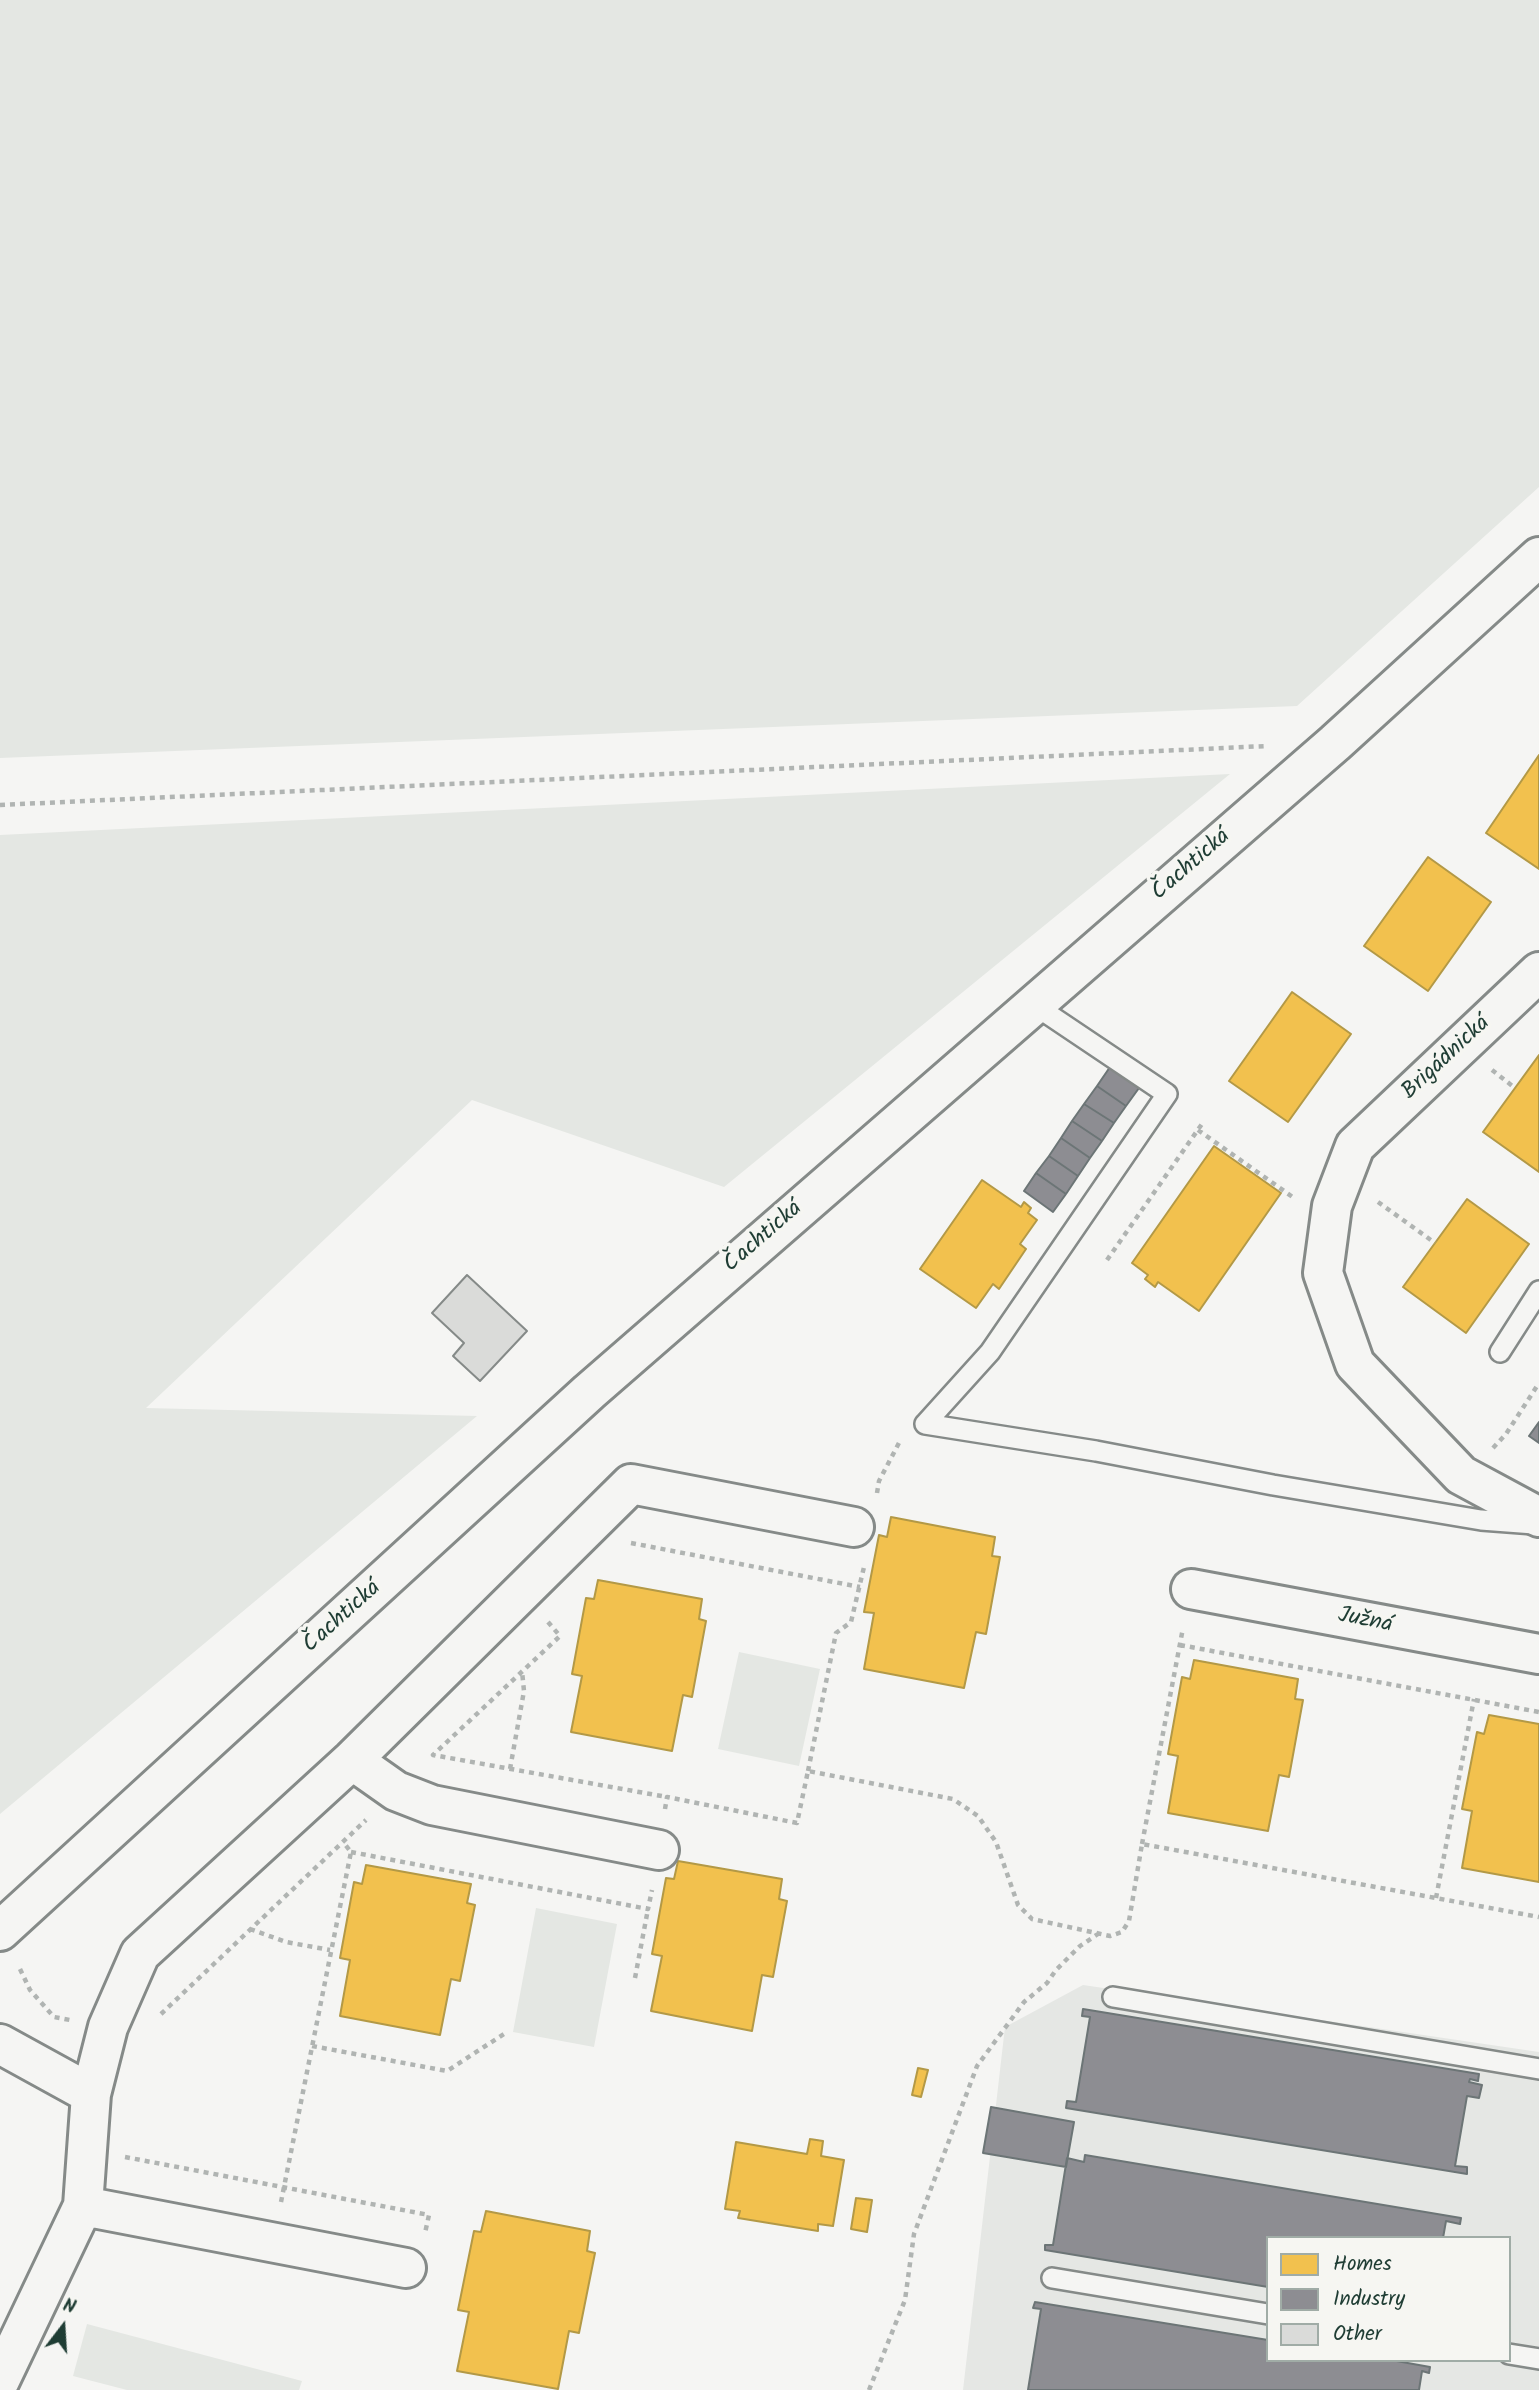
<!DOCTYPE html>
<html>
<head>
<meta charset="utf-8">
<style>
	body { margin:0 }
	#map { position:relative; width:1539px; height:2390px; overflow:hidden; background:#f5f5f3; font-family:Kalam,sans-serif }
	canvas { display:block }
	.legend { position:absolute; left:1266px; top:2236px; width:245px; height:126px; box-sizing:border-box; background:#f6f6f2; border:2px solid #a0aca6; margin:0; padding:9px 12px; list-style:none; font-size:21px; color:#1f3d34 }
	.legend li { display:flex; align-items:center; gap:14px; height:35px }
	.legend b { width:35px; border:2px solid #a0aca6 }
	.north { position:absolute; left:28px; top:2292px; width:70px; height:70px; -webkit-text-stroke:5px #f6f6f2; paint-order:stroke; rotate:17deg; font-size:19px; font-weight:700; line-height:28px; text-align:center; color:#1f3d34 }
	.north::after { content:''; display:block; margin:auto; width:24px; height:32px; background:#1f3d34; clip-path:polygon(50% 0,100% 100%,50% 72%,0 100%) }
</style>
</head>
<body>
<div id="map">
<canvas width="1539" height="2390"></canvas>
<ul class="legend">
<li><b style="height:19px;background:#f2c14e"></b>Homes</li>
<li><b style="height:19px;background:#8d8d92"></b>Industry</li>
<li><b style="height:19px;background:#dadbd9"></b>Other</li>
</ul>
<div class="north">N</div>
</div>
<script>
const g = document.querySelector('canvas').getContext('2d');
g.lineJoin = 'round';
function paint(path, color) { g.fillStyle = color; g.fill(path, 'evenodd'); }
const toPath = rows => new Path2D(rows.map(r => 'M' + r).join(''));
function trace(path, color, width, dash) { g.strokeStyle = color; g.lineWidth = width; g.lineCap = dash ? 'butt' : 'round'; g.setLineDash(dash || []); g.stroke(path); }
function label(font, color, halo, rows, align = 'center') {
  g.font = font + ' Kalam,sans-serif'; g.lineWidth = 7; g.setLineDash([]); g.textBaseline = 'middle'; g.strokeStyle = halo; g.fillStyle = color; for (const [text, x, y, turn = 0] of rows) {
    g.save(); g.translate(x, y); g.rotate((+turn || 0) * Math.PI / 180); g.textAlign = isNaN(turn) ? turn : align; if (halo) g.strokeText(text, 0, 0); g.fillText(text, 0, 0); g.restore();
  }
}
const built = toPath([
	[1083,1985,1539,2052,1539,2390,963,2390,1005,2027],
	[1268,2238,1509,2238,1509,2360,1268,2360]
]);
const green = toPath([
	[0,0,1539,0,1539,487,1297,706,0,758],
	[1230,774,724,1187,472,1100,146,1408,477,1416,0,1814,0,835],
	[739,1652,820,1669,799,1766,718,1749],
	[536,1908,617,1924,594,2047,513,2032],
	[87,2324,302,2381,299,2390,127,2390,73,2376]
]);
const homes = toPath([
	[1539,755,1539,869,1486,833,1539,755],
	[1428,857,1491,902,1428,991,1364,946,1428,857],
	[1292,992,1351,1034,1288,1122,1229,1081,1292,992],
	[1539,1055,1539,1172,1483,1132,1539,1055],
	[1214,1146,1281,1193,1199,1311,1158,1282,1155,1287,1145,1279,1148,1275,1132,1263,1214,1146],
	[982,1180,1021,1207,1024,1202,1031,1208,1028,1213,1037,1220,1020,1244,1026,1249,999,1289,993,1284,976,1308,920,1269,982,1180],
	[1467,1199,1529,1244,1466,1333,1403,1287,1467,1199],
	[891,1517,995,1537,992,1556,1000,1557,986,1634,976,1632,964,1688,864,1669,874,1613,864,1612,879,1535,887,1537,891,1517],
	[598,1580,702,1599,699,1619,706,1621,692,1697,683,1695,672,1751,571,1732,582,1676,572,1674,586,1598,594,1599,598,1580],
	[1194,1660,1298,1679,1295,1699,1303,1700,1289,1777,1279,1775,1268,1831,1168,1813,1178,1756,1168,1754,1182,1677,1190,1679,1194,1660],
	[1489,1715,1539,1724,1539,1882,1462,1868,1472,1811,1462,1809,1477,1732,1484,1734,1489,1715],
	[678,1861,782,1879,779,1899,787,1901,773,1977,762,1975,752,2031,651,2011,662,1956,652,1954,666,1878,674,1879,678,1861],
	[366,1865,471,1884,467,1903,475,1905,460,1981,451,1979,440,2035,340,2016,350,1960,340,1958,354,1882,362,1884,366,1865],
	[918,2068,928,2070,921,2097,912,2095,918,2068],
	[810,2139,823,2141,821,2156,844,2160,833,2226,818,2224,818,2231,738,2218,740,2211,725,2209,736,2142,807,2154,810,2139],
	[856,2198,872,2200,867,2232,851,2229,856,2198],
	[486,2211,590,2231,587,2251,595,2253,579,2333,569,2331,558,2389,457,2371,469,2312,458,2310,474,2231,481,2232,486,2211]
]);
const industry = toPath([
	[1110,1067,1139,1088,1126,1106,1097,1086,1110,1067],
	[1097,1086,1126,1106,1114,1123,1084,1104,1097,1086],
	[1084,1104,1114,1123,1102,1141,1072,1121,1084,1104],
	[1072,1121,1102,1141,1090,1158,1061,1138,1072,1121],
	[1061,1138,1090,1158,1078,1176,1049,1156,1061,1138],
	[1049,1156,1078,1176,1066,1194,1036,1173,1049,1156],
	[1036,1173,1066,1194,1053,1212,1024,1191,1036,1173],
	[1539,1422,1539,1443,1529,1436,1539,1422],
	[1083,2009,1479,2074,1478,2081,1470,2079,1469,2082,1482,2085,1479,2098,1467,2096,1455,2166,1467,2167,1467,2174,1066,2108,1067,2101,1076,2102,1090,2017,1082,2016,1083,2009],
	[991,2107,1074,2122,1066,2167,983,2153,991,2107],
	[1085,2155,1461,2218,1460,2224,1446,2221,1443,2238,1268,2238,1268,2287,1045,2250,1045,2245,1053,2245,1067,2158,1084,2162,1085,2155],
	[1035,2302,1268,2340,1268,2360,1391,2360,1430,2367,1429,2373,1422,2371,1419,2390,1028,2390,1041,2309,1033,2308,1035,2302]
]);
const building = toPath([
	[467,1275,527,1331,480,1381,453,1356,464,1343,432,1313,467,1275]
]);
const path = toPath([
	[0,805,1267,746],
	[1492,1070,1515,1088],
	[1198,1130,1294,1198],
	[1378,1202,1435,1243],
	[1107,1260,1204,1121],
	[1493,1448,1506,1434,1539,1383],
	[877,1493,879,1481,900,1441],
	[631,1543,860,1587],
	[548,1622,560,1636,433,1755,667,1797],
	[1180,1645,1539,1712],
	[510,1769,524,1691,522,1671],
	[808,1771,836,1633,851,1622,864,1567],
	[665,1809,667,1797,797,1823,808,1771,953,1799,978,1816,996,1842,1018,1905,1032,1919,1110,1936,1122,1932,1129,1921,1142,1844,1539,1917],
	[1142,1844,1183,1628],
	[351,1852,648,1909,652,1890],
	[1436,1898,1474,1699],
	[250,1929,286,1942,330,1950],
	[20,1969,30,1990,54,2017,70,2020],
	[635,1978,648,1909],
	[161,2014,366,1820],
	[312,2046,447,2071,507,2032],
	[125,2157,429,2215,425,2233],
	[281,2202,351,1852,343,1842],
	[869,2390,905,2300,914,2234,977,2066,1024,2002,1047,1983,1056,1970,1080,1946,1098,1934]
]);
const lane = toPath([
	[1500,1352,1539,1291],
	[925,1424,1096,1451,1273,1485,1481,1520,1534,1524],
	[925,1424,990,1352,1167,1094,1033,1004],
	[1113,1997,1539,2069],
	[1052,2278,1268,2314],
	[1509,2354,1539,2359]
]);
const street = toPath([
	[1539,972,1355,1146,1332,1206,1323,1273,1355,1364,1461,1475,1539,1517],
	[1191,1589,1539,1654],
	[352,1760,396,1791,432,1805,659,1850],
	[0,2044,91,2094],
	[83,2206,406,2268],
	[0,2380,83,2206,91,2094,108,2027,140,1954,352,1760,631,1484,854,1527]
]);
const secondary = toPath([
	[0,1931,589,1392,1335,743,1539,557]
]);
const streetNames = [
	["Čachtická",1192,866,-41],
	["Brigádnická",1447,1059,-43],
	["Čachtická",764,1238,-41],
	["Čachtická",343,1618,-42],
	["Južná",1365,1622,11]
];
paint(built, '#e5e7e4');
paint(green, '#e4e7e3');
paint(homes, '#f2c14e');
trace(homes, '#b39946', 2);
paint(industry, '#8d8d92');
trace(industry, '#6c7576', 2);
paint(building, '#dadbd9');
trace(building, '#858a88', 2);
trace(lane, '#858a88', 24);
trace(street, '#858a88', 44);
trace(secondary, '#858a88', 44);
trace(path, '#b0b4b2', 4.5, [5, 5]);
trace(lane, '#f5f5f3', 19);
trace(street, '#f5f5f3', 38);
trace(secondary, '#f5f5f3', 38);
label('23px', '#1f3d34', '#f6f6f2', streetNames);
</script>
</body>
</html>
